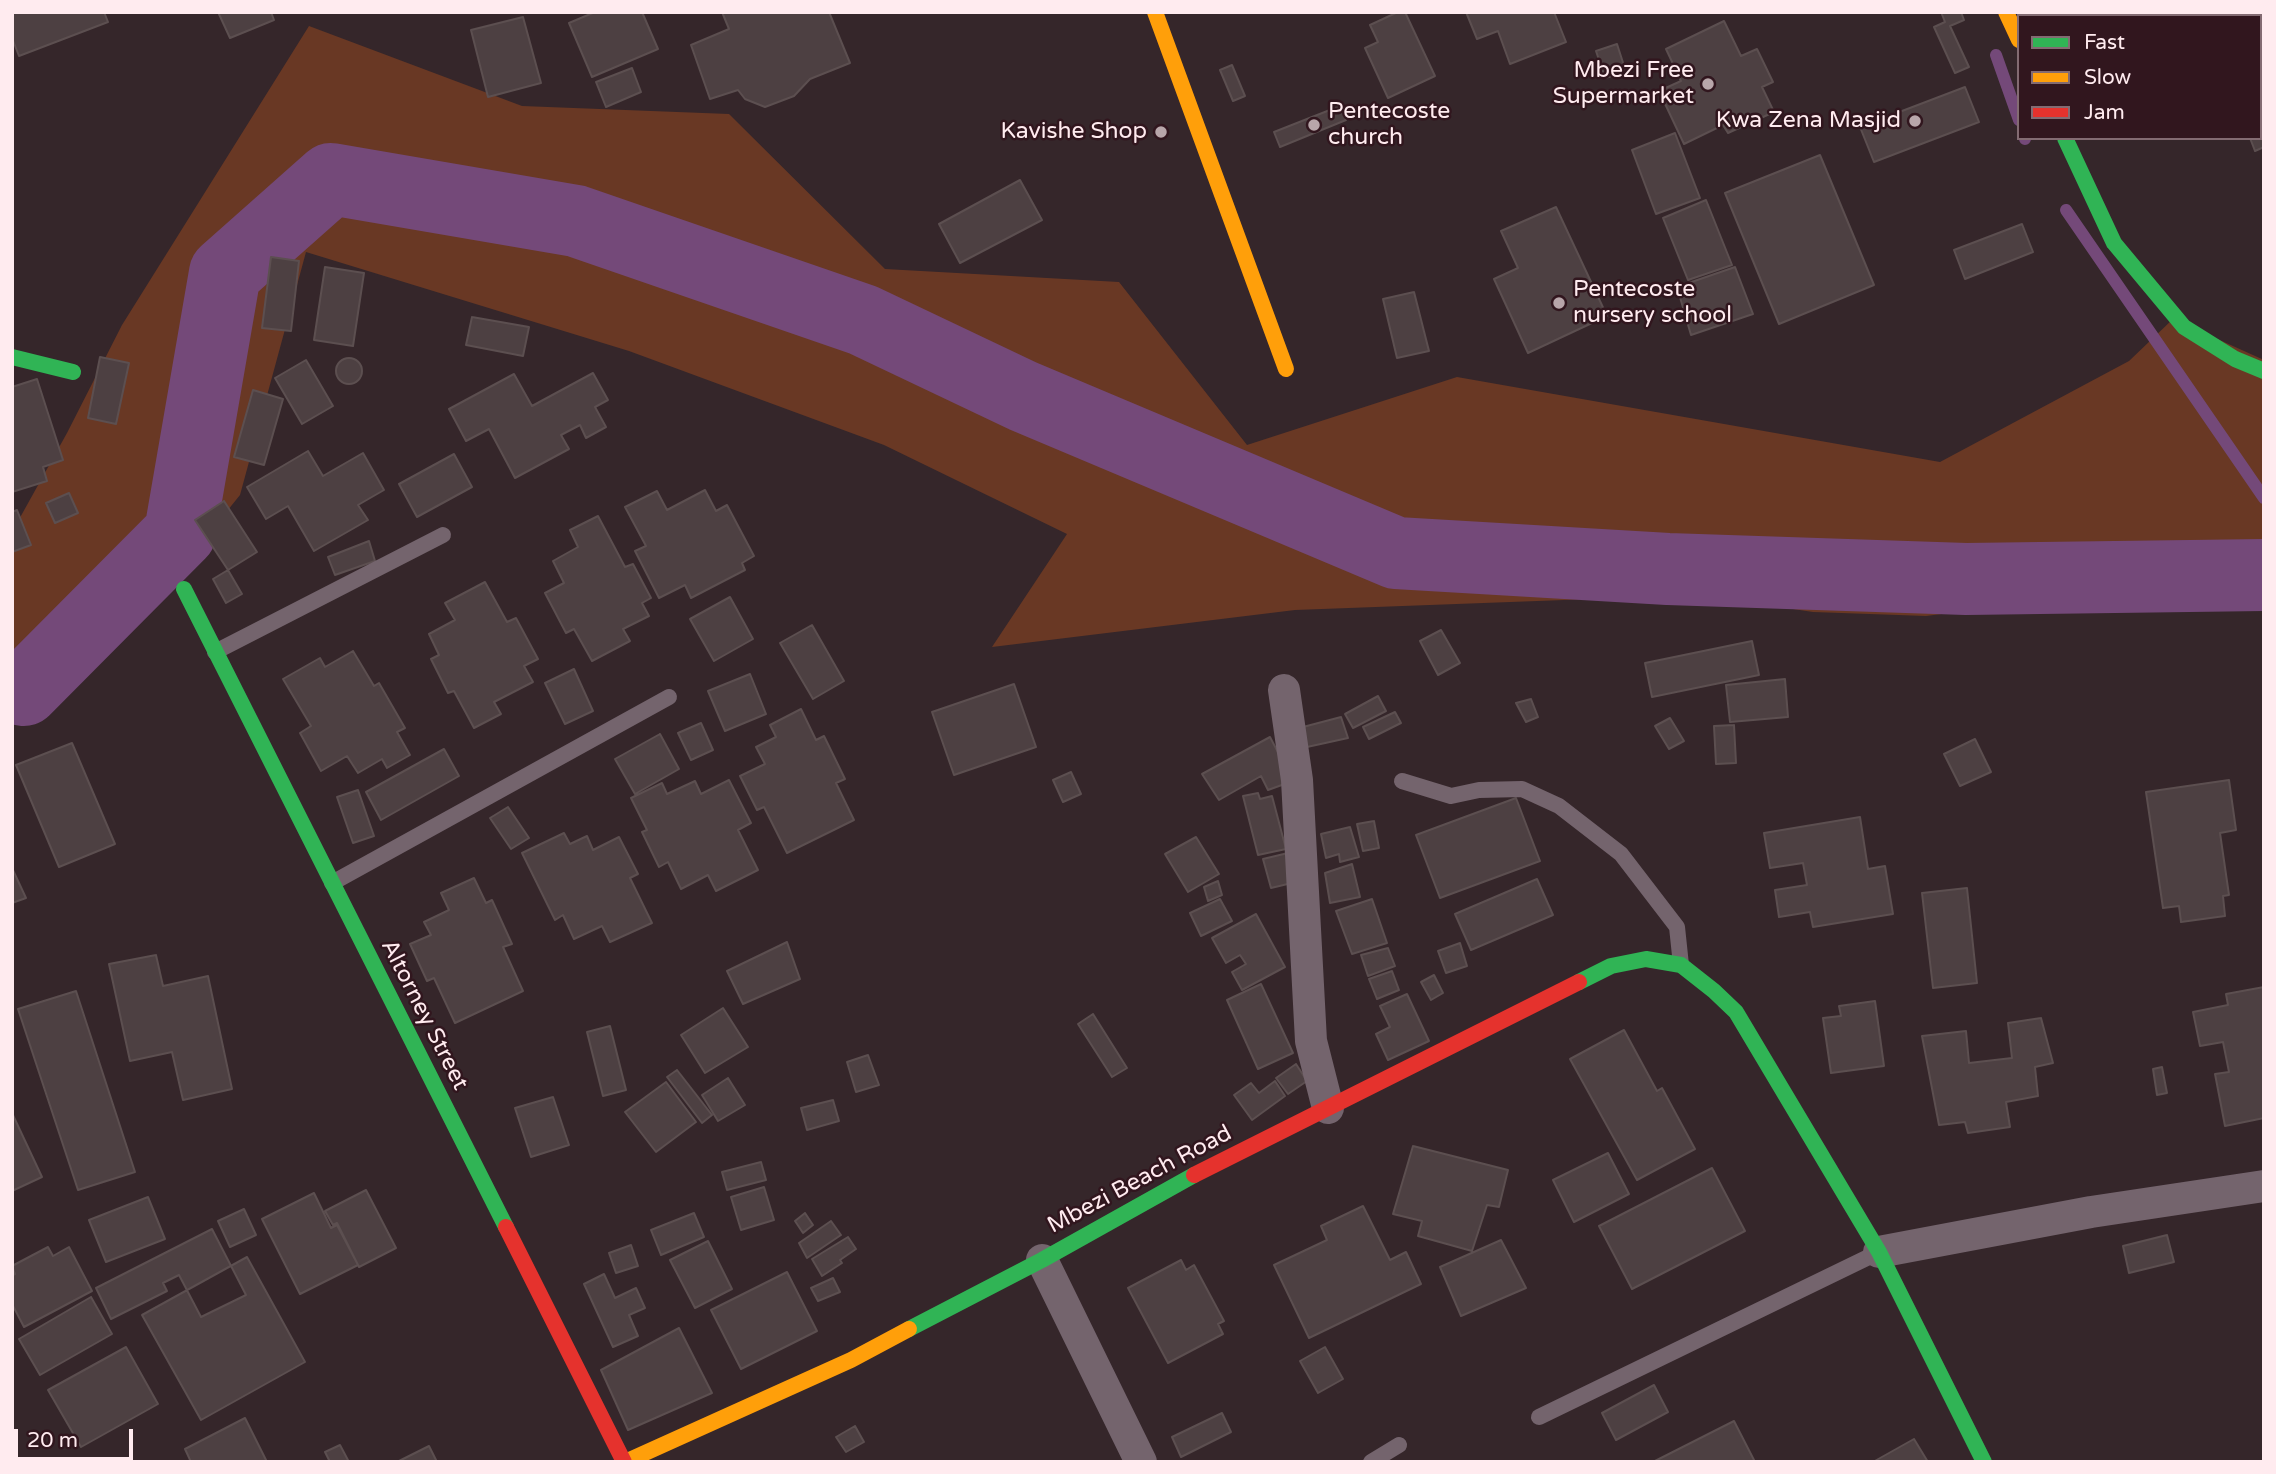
<!DOCTYPE html>
<html>
<head>
<meta charset="utf-8">
<style>
	body { margin:0 }
	#map { position:relative; width:2276px; height:1474px; overflow:hidden; background:#35262a; font-family:"Varela Round",sans-serif }
	canvas { display:block }
	.frame { position:absolute; inset:0; border:14px solid #ffebef; pointer-events:none }
	.legend { position:absolute; left:2017px; top:14px; width:245px; height:126px; box-sizing:border-box; background:#31161e; border:2px solid #836b72; margin:0; padding:9px 12px; list-style:none; font-size:21px; color:#ffebef }
	.legend li { display:flex; align-items:center; gap:14px; height:35px }
	.legend b { width:35px; border:2px solid #836b72 }
	.scale { position:absolute; left:14px; top:1429px; width:119px; height:32px; box-sizing:border-box; border:4px solid #ffebef; border-top:0; padding-left:9px; font-size:21px; line-height:24px; white-space:nowrap; color:#ffebef; -webkit-text-stroke:5px #31161e; paint-order:stroke }
</style>
</head>
<body>
<div id="map">
<canvas width="2276" height="1474"></canvas>
<div class="frame"></div>
<ul class="legend">
<li><b style="height:9px;background:#30b455"></b>Fast</li>
<li><b style="height:9px;background:#ff9f0a"></b>Slow</li>
<li><b style="height:9px;background:#e5322d"></b>Jam</li>
</ul>
<div class="scale">20 m</div>
</div>
<script>
const g = document.querySelector('canvas').getContext('2d');
g.lineJoin = 'round';
function paint(path, color) { g.fillStyle = color; g.fill(path, 'evenodd'); }
const toPath = rows => new Path2D(rows.map(r => 'M' + r).join(''));
function trace(path, color, width, dash) { g.strokeStyle = color; g.lineWidth = width; g.lineCap = dash ? 'butt' : 'round'; g.setLineDash(dash || []); g.stroke(path); }
function label(font, color, halo, rows, align = 'center') {
  g.font = font + ' "Varela Round",sans-serif'; g.lineWidth = 5; g.setLineDash([]); g.textBaseline = 'middle'; g.strokeStyle = halo; g.fillStyle = color; for (const [text, x, y, turn = 0] of rows) {
    g.save(); g.translate(x, y); g.rotate((+turn || 0) * Math.PI / 180); g.textAlign = isNaN(turn) ? turn : align; if (halo) g.strokeText(text, 0, 0); g.fillText(text, 0, 0); g.restore();
  }
}
const green = toPath([
	[309,26,522,106,729,114,885,269,1119,282,1247,445,1457,377,1940,462,2129,361,2173,319,2264,360,2264,593,2044,601,1926,616,1813,612,1699,595,1295,610,992,647,1067,534,884,445,629,351,306,252,240,495,140,619,41,700,12,695,12,532,67,433,122,325]
]);
const stream = toPath([
	[1996,55,2019,120],
	[2025,138,2025,139],
	[2066,210,2264,498]
]);
const river = toPath([
	[12,688,24,690,180,533,225,273,331,179,576,221,863,320,1023,396,1396,553,1668,569,1966,579,2264,575]
]);
const building = toPath([
	[12,12,104,12,108,22,19,56,12,38,12,12],
	[218,12,271,12,274,20,230,38,218,12],
	[595,12,642,12,658,49,592,77,569,23,595,12],
	[722,12,829,12,850,63,810,79,794,96,765,107,745,99,738,90,710,99,691,45,729,29,722,12],
	[1398,12,1405,12,1435,76,1388,98,1365,48,1378,42,1370,25,1398,12],
	[1466,12,1554,12,1566,42,1510,64,1498,31,1477,39,1466,12],
	[1941,12,1961,12,1964,20,1950,26,1969,67,1955,73,1934,27,1945,22,1941,12],
	[523,17,541,83,488,97,471,30,523,17],
	[1724,21,1741,56,1757,49,1773,82,1762,87,1774,112,1728,133,1723,125,1684,144,1659,91,1681,81,1666,49,1724,21],
	[1617,44,1626,72,1605,78,1596,51,1617,44],
	[2261,47,2264,54,2264,147,2255,151,2250,138,2260,138,2261,47],
	[1232,65,1245,96,1233,101,1220,70,1232,65],
	[632,68,641,92,606,107,596,82,632,68],
	[1965,87,1979,122,1874,162,1860,127,1965,87],
	[1340,106,1346,120,1280,147,1274,132,1340,106],
	[1675,133,1700,198,1656,214,1632,150,1675,133],
	[1820,155,1874,285,1779,324,1725,193,1820,155],
	[1020,180,1042,220,960,263,939,224,1020,180],
	[1706,200,1732,265,1688,280,1663,218,1706,200],
	[1556,207,1607,316,1528,353,1494,279,1518,268,1501,231,1556,207],
	[2022,224,2033,252,1965,279,1954,250,2022,224],
	[271,257,299,261,291,331,262,328,271,257],
	[325,267,364,273,353,346,314,340,325,267],
	[1735,267,1753,314,1691,335,1677,287,1735,267],
	[1414,292,1429,351,1397,358,1383,299,1414,292],
	[472,317,529,327,523,356,466,345,472,317],
	[100,357,129,363,116,424,88,418,100,357],
	'336 371a13 13 0 1 1 26 0a13 13 0 1 1-26 0Z',
	[306,360,333,406,302,424,275,378,306,360],
	[593,373,608,400,595,407,606,427,586,438,580,425,561,435,569,449,515,478,489,429,466,441,449,409,514,374,532,406,593,373],
	[37,379,63,460,43,467,47,481,12,492,12,387,37,379],
	[253,390,283,399,264,465,234,457,253,390],
	[308,451,323,476,363,453,384,490,358,505,368,520,314,551,288,506,266,519,247,487,308,451],
	[454,454,472,487,417,517,399,484,454,454],
	[705,490,716,511,727,505,754,556,742,563,745,570,691,598,685,585,659,598,635,551,646,546,625,507,657,491,667,510,705,490],
	[69,493,78,513,55,523,46,503,69,493],
	[224,501,257,552,228,570,195,520,224,501],
	[17,510,31,545,12,552,12,512,17,510],
	[598,516,625,567,633,564,651,598,642,603,649,616,623,629,630,641,592,661,574,629,566,633,545,593,564,583,553,561,578,547,570,530,598,516],
	[369,541,375,561,335,575,328,557,369,541],
	[228,570,242,594,226,603,213,579,228,570],
	[485,582,507,622,516,618,538,659,524,666,533,682,494,702,501,714,474,728,454,691,448,693,431,659,439,655,429,634,455,620,445,603,485,582],
	[730,597,753,639,714,661,690,619,730,597],
	[812,625,844,681,813,699,780,643,812,625],
	[1441,630,1460,663,1438,675,1420,641,1441,630],
	[1752,641,1759,675,1652,697,1645,663,1752,641],
	[353,651,374,686,379,683,405,728,397,732,410,755,387,768,382,759,358,773,347,756,321,771,300,733,311,726,283,679,320,658,325,667,353,651],
	[574,669,593,711,565,724,545,683,574,669],
	[750,674,766,714,725,731,708,691,750,674],
	[1785,679,1788,717,1730,722,1726,685,1785,679],
	[1014,684,1036,747,954,775,932,712,1014,684],
	[1378,696,1386,711,1353,728,1345,714,1378,696],
	[1531,699,1538,717,1526,722,1516,703,1531,699],
	[801,709,816,740,824,736,845,779,836,783,854,820,787,853,764,807,757,810,740,776,765,764,756,747,776,737,770,725,801,709],
	[1395,712,1401,723,1369,739,1363,727,1395,712],
	[1341,717,1348,738,1307,747,1303,727,1341,717],
	[1670,718,1684,741,1669,749,1655,726,1670,718],
	[701,723,713,750,691,760,678,733,701,723],
	[1734,725,1736,763,1716,764,1714,726,1734,725],
	[660,734,679,769,635,794,615,759,660,734],
	[1270,737,1293,781,1268,790,1261,776,1219,800,1202,774,1270,737],
	[1975,739,1991,772,1960,786,1944,754,1975,739],
	[72,743,115,844,59,867,16,765,72,743],
	[444,749,459,776,381,820,366,792,444,749],
	[1071,772,1081,794,1063,802,1053,780,1071,772],
	[729,780,751,823,738,830,758,870,716,891,708,875,681,889,668,862,659,867,642,832,647,830,631,798,662,783,667,794,695,781,701,794,729,780],
	[2229,780,2236,830,2220,833,2229,895,2223,896,2225,916,2181,922,2179,906,2163,908,2146,792,2229,780],
	[358,790,374,836,353,843,337,797,358,790],
	[1258,793,1260,799,1272,796,1286,849,1258,855,1243,796,1258,793],
	[1516,798,1540,861,1440,898,1416,835,1516,798],
	[508,807,529,838,511,849,490,818,508,807],
	[1860,817,1868,869,1885,866,1893,914,1813,927,1810,912,1779,917,1775,890,1807,885,1803,863,1770,868,1764,833,1860,817],
	[1374,821,1379,848,1363,851,1357,824,1374,821],
	[1350,827,1359,857,1340,862,1339,854,1326,858,1321,834,1350,827],
	[564,833,570,844,587,836,593,850,619,837,638,874,630,878,652,923,610,942,602,926,574,939,563,915,555,920,522,853,564,833],
	[1196,837,1219,874,1188,892,1165,854,1196,837],
	[1288,853,1296,882,1271,888,1263,859,1288,853],
	[1352,864,1360,897,1330,903,1325,873,1352,864],
	[12,868,26,898,12,903,12,868],
	[474,878,486,903,492,900,512,944,503,947,523,991,455,1023,434,978,427,981,410,944,431,935,424,922,449,910,441,893,474,878],
	[1537,879,1553,915,1471,950,1455,914,1537,879],
	[1218,881,1222,895,1208,901,1204,887,1218,881],
	[1967,888,1977,983,1933,988,1922,893,1967,888],
	[1220,899,1232,921,1201,936,1190,913,1220,899],
	[1372,899,1387,943,1352,954,1336,911,1372,899],
	[1256,914,1285,967,1242,990,1232,972,1246,964,1240,955,1226,963,1212,938,1256,914],
	[787,942,800,979,743,1004,727,971,787,942],
	[1460,943,1467,966,1446,973,1438,951,1460,943],
	[1388,948,1395,966,1368,976,1361,955,1388,948],
	[156,955,163,986,208,976,232,1089,183,1100,172,1052,130,1061,109,964,156,955],
	[1392,971,1399,990,1377,999,1369,979,1392,971],
	[1434,975,1443,993,1431,1000,1421,982,1434,975],
	[1261,984,1293,1053,1258,1069,1227,1000,1261,984],
	[2264,987,2264,1118,2225,1126,2215,1074,2229,1072,2223,1042,2200,1046,2193,1012,2228,1005,2226,994,2264,987],
	[76,991,135,1172,78,1190,18,1009,76,991],
	[1407,994,1429,1041,1388,1060,1376,1034,1390,1027,1380,1006,1407,994],
	[1875,1001,1884,1066,1831,1073,1823,1018,1841,1016,1839,1006,1875,1001],
	[723,1008,748,1047,705,1073,681,1035,723,1008],
	[1093,1014,1127,1068,1112,1077,1078,1024,1093,1014],
	[2041,1018,2053,1063,2035,1067,2038,1096,2006,1102,2010,1127,1968,1133,1965,1122,1939,1125,1922,1036,1966,1031,1969,1063,2012,1058,2008,1023,2041,1018],
	[610,1026,626,1090,603,1096,587,1032,610,1026],
	[1624,1030,1657,1091,1662,1088,1695,1149,1637,1180,1570,1059,1624,1030],
	[868,1055,879,1085,856,1092,847,1062,868,1055],
	[1296,1064,1307,1081,1288,1094,1276,1078,1296,1064],
	[2162,1067,2167,1093,2157,1095,2153,1069,2162,1067],
	[677,1070,712,1115,702,1123,667,1077,677,1070],
	[728,1078,745,1105,718,1121,702,1095,728,1078],
	[1275,1081,1285,1096,1252,1120,1234,1095,1251,1083,1259,1093,1275,1081],
	[666,1082,696,1122,656,1152,625,1112,666,1082],
	[553,1097,569,1145,531,1157,515,1108,553,1097],
	[833,1100,839,1121,807,1130,801,1108,833,1100],
	[12,1113,42,1177,12,1191,12,1113],
	[1413,1146,1508,1170,1499,1207,1487,1205,1472,1251,1418,1236,1422,1221,1393,1214,1413,1146],
	[1608,1153,1629,1194,1574,1222,1553,1180,1608,1153],
	[761,1162,766,1180,727,1190,722,1172,761,1162],
	[1712,1168,1745,1231,1632,1289,1599,1226,1712,1168],
	[764,1187,774,1220,741,1230,731,1197,764,1187],
	[366,1190,396,1248,359,1267,337,1223,333,1225,325,1211,366,1190],
	[314,1193,331,1228,337,1225,358,1265,300,1294,262,1219,314,1193],
	[148,1197,165,1239,106,1262,89,1220,148,1197],
	[1363,1206,1390,1260,1406,1252,1421,1284,1309,1338,1274,1265,1327,1240,1321,1226,1363,1206],
	[244,1209,256,1235,230,1247,218,1221,244,1209],
	[694,1213,704,1237,661,1255,651,1230,694,1213],
	[805,1213,813,1225,803,1233,795,1221,805,1213],
	[831,1221,841,1235,807,1258,799,1243,831,1221],
	[212,1229,246,1295,201,1317,179,1275,163,1283,167,1291,111,1319,96,1288,212,1229],
	[2167,1235,2174,1262,2129,1273,2123,1246,2167,1235],
	[848,1237,856,1249,840,1260,842,1263,822,1276,812,1259,848,1237],
	[1501,1240,1526,1288,1461,1316,1440,1267,1501,1240],
	[708,1241,732,1289,695,1308,670,1260,708,1241],
	[631,1245,638,1266,616,1273,609,1253,631,1245],
	[48,1247,53,1256,69,1247,92,1291,24,1327,12,1304,12,1276,15,1274,12,1266,48,1247],
	[247,1257,305,1362,201,1420,142,1315,247,1257],
	[1181,1260,1186,1270,1194,1265,1224,1321,1218,1324,1223,1334,1168,1363,1128,1288,1181,1260],
	[787,1272,817,1331,741,1369,711,1310,787,1272],
	[604,1274,615,1298,636,1288,645,1308,629,1315,638,1336,613,1347,584,1284,604,1274],
	[833,1278,840,1292,818,1301,811,1288,833,1278],
	[91,1297,112,1334,40,1375,19,1339,91,1297],
	[679,1328,712,1393,628,1430,601,1370,679,1328],
	[126,1347,158,1404,81,1447,48,1390,126,1347],
	[1325,1347,1343,1379,1318,1393,1300,1361,1325,1347],
	[1654,1385,1668,1412,1616,1440,1602,1413,1654,1385],
	[1222,1413,1231,1432,1181,1457,1172,1437,1222,1413],
	[245,1418,267,1462,191,1462,185,1449,245,1418],
	[1734,1421,1755,1462,1653,1462,1734,1421],
	[855,1426,864,1442,846,1452,836,1437,855,1426],
	[1914,1439,1928,1462,1873,1462,1914,1439],
	[340,1445,349,1462,330,1462,325,1452,340,1445],
	[429,1446,437,1462,397,1462,429,1446]
]);
const lane = toPath([
	[215,652,443,535],
	[1402,781,1451,796,1479,790,1522,789,1559,806,1621,854,1677,927,1681,965],
	[332,883,669,697],
	[1539,1417,1879,1252],
	[1371,1462,1399,1445]
]);
const street = toPath([
	[1284,690,1297,780,1311,1041,1328,1108],
	[1879,1252,2091,1212,2264,1186],
	[1042,1260,1141,1462]
]);
const fast = toPath([
	[2065,138,2114,243,2184,327,2235,359,2264,371],
	[12,357,73,372],
	[184,589,506,1227],
	[1579,982,1611,966,1646,959,1681,965,1714,991,1736,1012,1879,1252,1984,1462],
	[909,1329,1042,1260,1194,1175]
]);
const slow = toPath([
	[1155,12,1286,369],
	[2006,12,2019,40],
	[625,1462,851,1360,909,1329]
]);
const jam = toPath([
	[1194,1175,1579,982],
	[506,1227,624,1462]
]);
const markers = [
	[1708,84,7,"#b8a6aa"],
	[1915,121,7,"#b8a6aa"],
	[1314,125,7,"#b8a6aa"],
	[1161,132,7,"#b8a6aa"],
	[1559,303,7,"#b8a6aa"]
];
const poiNames = [
	["Mbezi Free",1694,71],
	["Supermarket",1694,97],
	["Pentecoste",1328,112,"left"],
	["church",1328,138,"left"],
	["Kwa Zena Masjid",1901,121],
	["Kavishe Shop",1147,132],
	["Pentecoste",1573,290,"left"],
	["nursery school",1573,316,"left"]
];
const streetNames = [
	["Altorney Street",424,1015,63],
	["Mbezi Beach Road",1140,1180,-28]
];
paint(green, '#693824');
trace(stream, '#744979', 12);
trace(river, '#744979', 72);
paint(building, '#4d4042');
trace(building, '#5c4f50', 2);
trace(lane, '#74646d', 16);
trace(street, '#74646d', 32);
trace(fast, '#30b455', 16);
trace(slow, '#ff9f0a', 16);
trace(jam, '#e5322d', 16);
for (const [x, y, r, color] of markers) { const dot = new Path2D(); dot.arc(x, y, r, 0, 2 * Math.PI); g.fillStyle = color; g.fill(dot); trace(dot, '#31161e', 2.5); }
label('23px', '#ffebef', '#31161e', poiNames, 'right');
label('23px', '#ffebef', '#31161e', streetNames);
</script>
</body>
</html>
